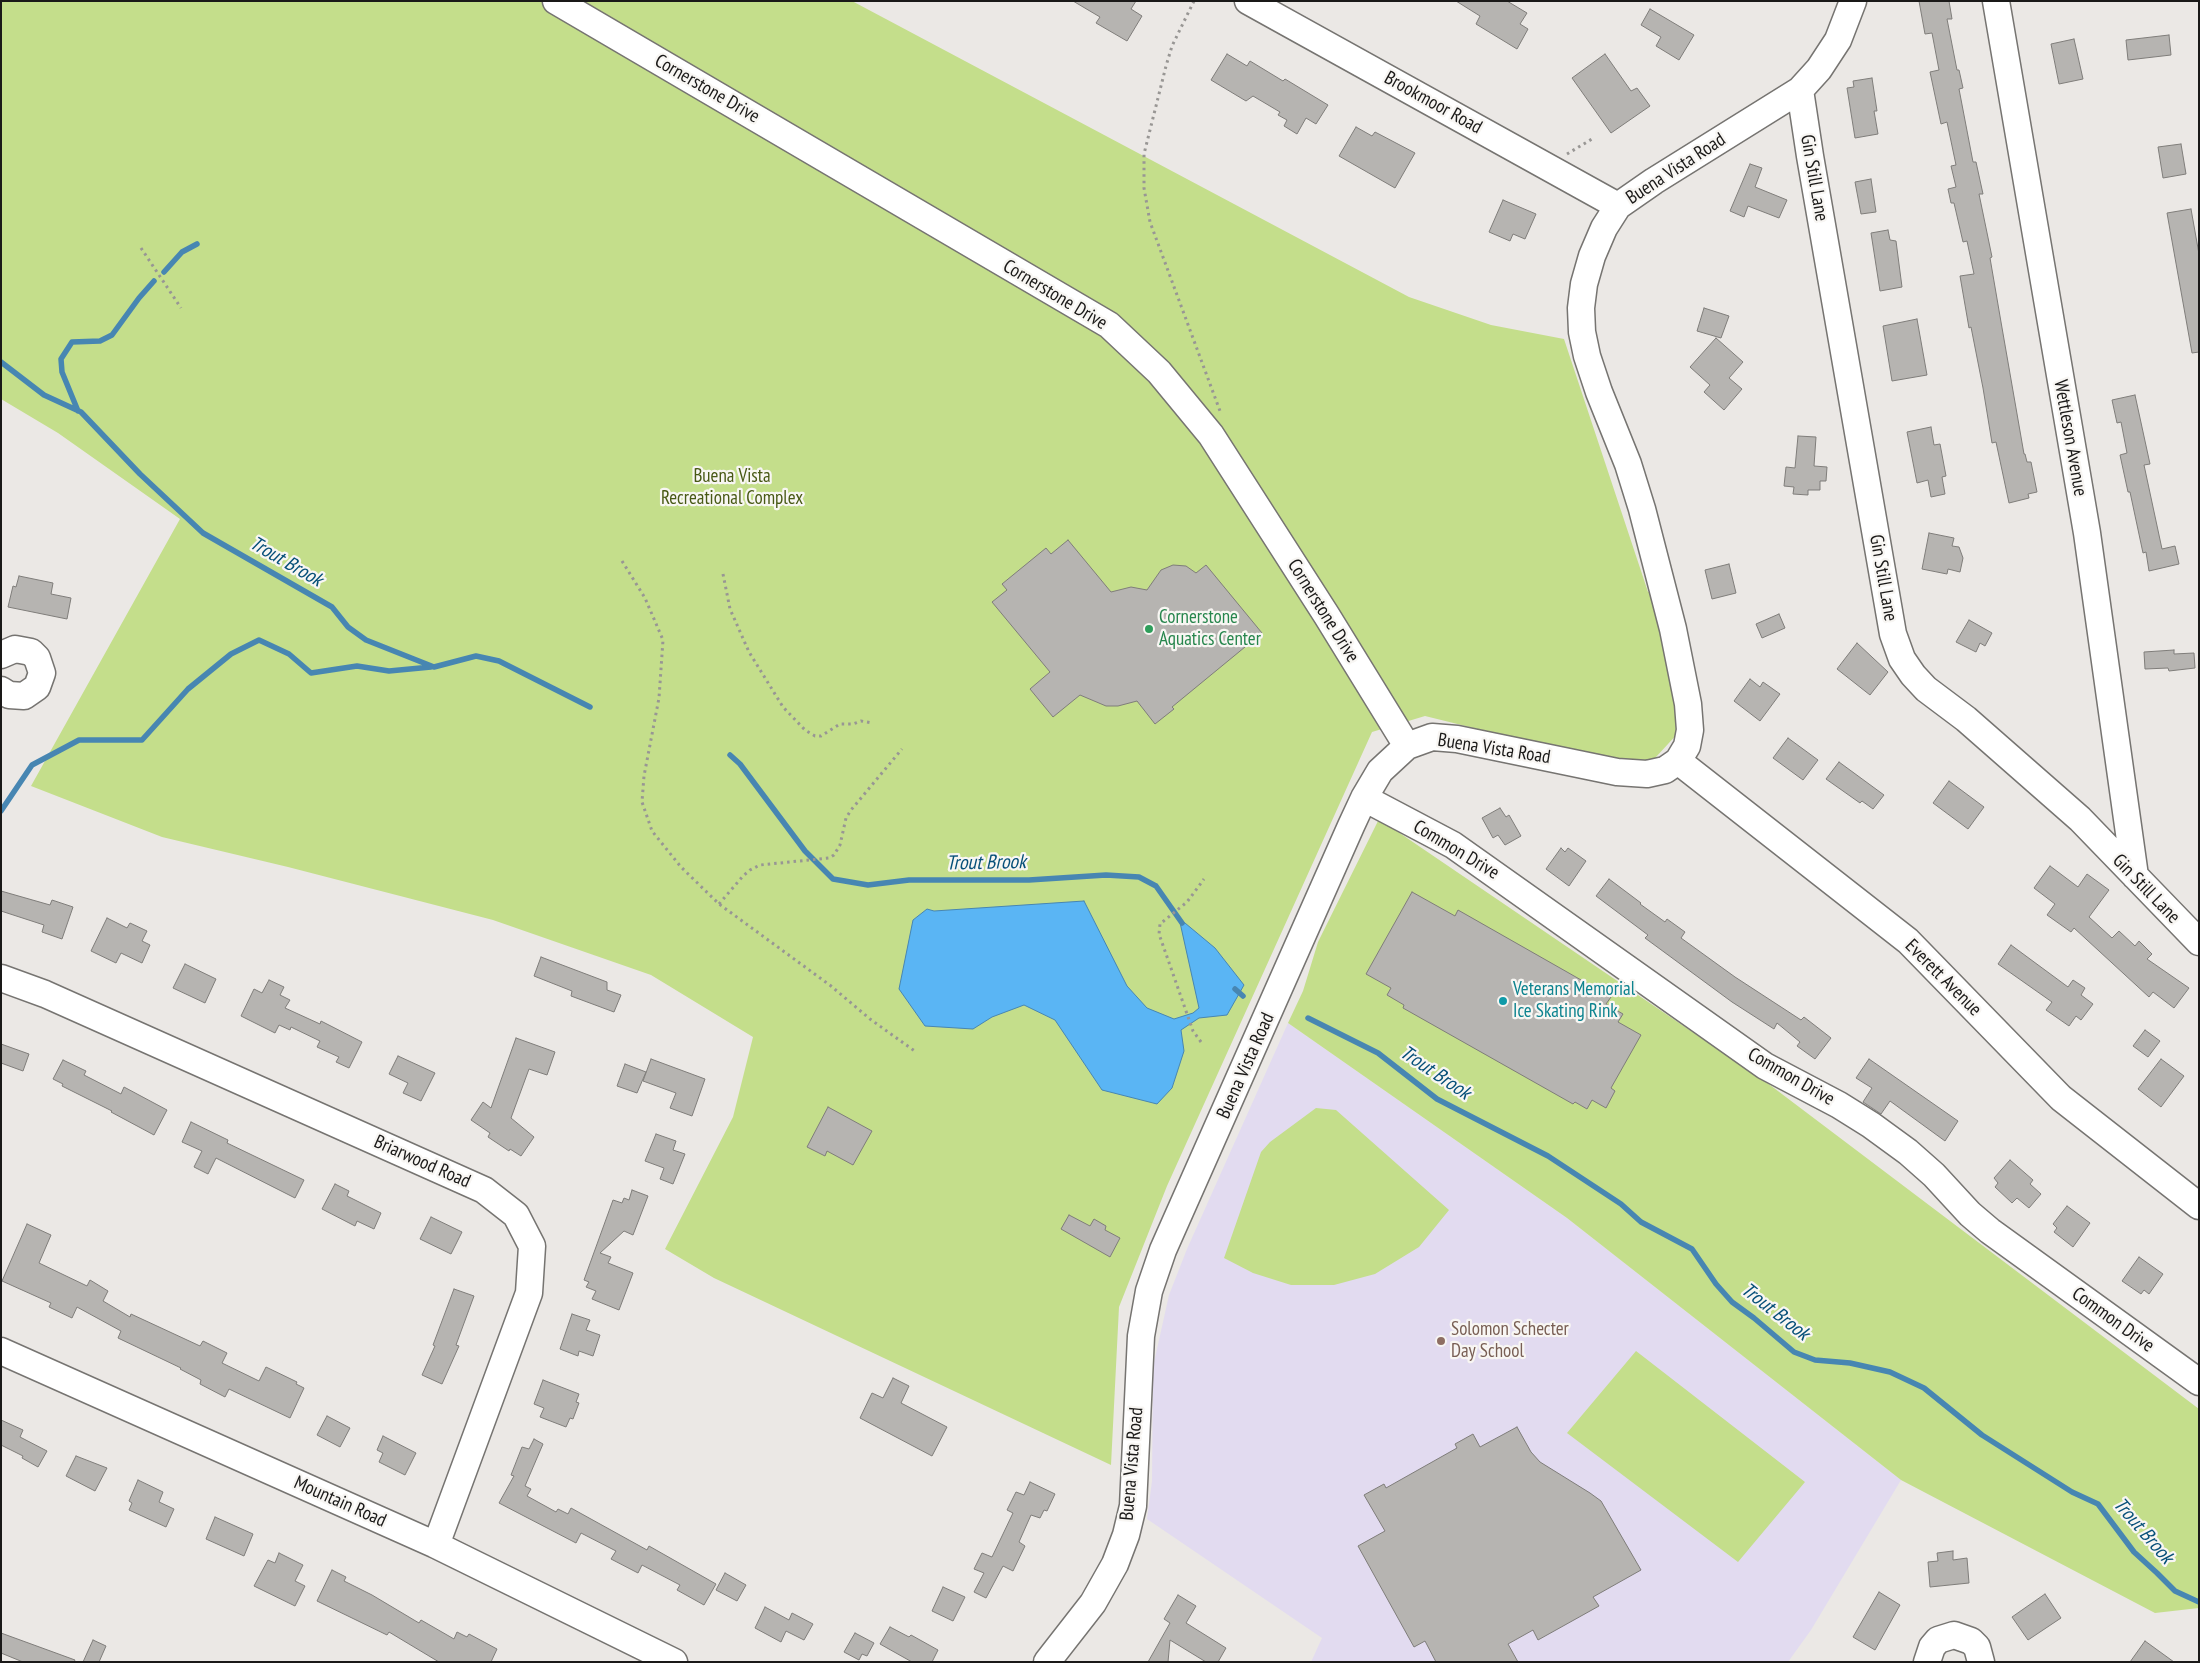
<!DOCTYPE html>
<html>
<head>
<meta charset="utf-8">
<style>
	body { margin:0 }
	#map { position:relative; width:2200px; height:1663px; overflow:hidden; background:#ebe8e5; font-family:"PT Sans Narrow",sans-serif }
	canvas { display:block }
	.frame { position:absolute; inset:0; border:2px solid #1a1918; pointer-events:none }
</style>
</head>
<body>
<div id="map">
<canvas width="2200" height="1663"></canvas>
<div class="frame"></div>
</div>
<script>
const g = document.querySelector('canvas').getContext('2d');
g.lineJoin = 'round';
function paint(path, color) { g.fillStyle = color; g.fill(path, 'evenodd'); }
const toPath = rows => new Path2D(rows.map(r => 'M' + r).join(''));
function trace(path, color, width, dash) { g.strokeStyle = color; g.lineWidth = width; g.lineCap = dash ? 'butt' : 'round'; g.setLineDash(dash || []); g.stroke(path); }
function label(font, color, halo, rows, align = 'center') {
  g.font = font + ' "PT Sans Narrow",sans-serif'; g.lineWidth = 4.5; g.setLineDash([]); g.textBaseline = 'middle'; g.strokeStyle = halo; g.fillStyle = color; for (const [text, x, y, turn = 0] of rows) {
    g.save(); g.translate(x, y); g.rotate((+turn || 0) * Math.PI / 180); g.textAlign = isNaN(turn) ? turn : align; if (halo) g.strokeText(text, 0, 0); g.fillText(text, 0, 0); g.restore();
  }
}
const education = toPath([
	[1288,1023,1567,1218,1901,1480,1811,1630,1788,1662,1311,1662,1322,1638,1147,1519,1152,1481,1153,1367,1169,1295,1187,1249]
]);
const green = toPath([
	[1,1,852,1,1409,297,1491,325,1564,339,1648,592,1661,592,1680,731,1644,770,1425,716,1372,732,1167,1186,1119,1307,1111,1465,714,1278,665,1249,733,1117,753,1037,651,975,493,920,288,867,162,837,31,786,180,519,58,433,1,399],
	[1379,819,1766,1082,2199,1409,2199,1608,2155,1613,1901,1480,1567,1218,1288,1023,1303,991,1318,942],
	[1316,1108,1336,1110,1449,1210,1419,1247,1375,1274,1334,1285,1291,1285,1253,1273,1224,1258,1261,1152,1270,1142],
	[1636,1351,1805,1482,1738,1562,1567,1433]
]);
const water = toPath([
	[1084,901,1127,986,1147,1008,1174,1019,1193,1013,1199,1008,1179,918,1215,948,1244,985,1227,1015,1199,1018,1181,1030,1184,1051,1172,1088,1157,1104,1102,1090,1055,1020,1024,1005,992,1017,973,1029,925,1026,899,989,913,920,927,909,934,911,1084,901]
]);
const stream = toPath([
	[164,272,182,252,197,244],
	[1,362,44,395,81,412,140,474,203,533,332,607,348,627,366,640,434,667,476,656,499,661,590,707],
	[78,411,62,372,61,359,72,342,100,341,112,335,139,298,154,281],
	[730,755,740,764,805,851,833,879,868,885,909,880,1029,880,1106,875,1139,877,1156,886,1182,923],
	[1,811,32,765,79,740,142,740,188,689,231,654,259,640,289,654,311,673,357,666,389,671,431,667],
	[1235,989,1243,996],
	[1308,1018,1378,1053,1437,1099,1548,1156,1621,1204,1641,1222,1692,1249,1716,1284,1732,1302,1754,1318,1794,1352,1815,1360,1850,1363,1890,1372,1924,1388,1982,1435,2072,1492,2098,1504,2134,1552,2157,1573,2175,1591,2199,1602]
]);
const building = toPath([
	[1073,1,1136,1,1131,9,1142,16,1127,41,1096,23,1100,17,1073,1],
	[1456,1,1507,1,1527,13,1520,24,1528,29,1517,49,1476,24,1480,16,1456,1],
	[1919,1,1949,1,1952,19,1947,19,1957,70,1959,70,1963,88,1959,89,1973,162,1976,162,1983,194,1979,194,1992,257,1990,258,2001,322,2024,454,2025,454,2027,462,2031,462,2037,492,2028,494,2029,498,2009,503,1996,442,1992,443,1983,388,1971,327,1969,328,1960,276,1974,274,1967,241,1963,242,1954,203,1951,203,1948,189,1956,187,1951,166,1956,165,1947,122,1941,124,1930,72,1939,70,1932,33,1925,34,1919,1],
	[1650,9,1694,35,1679,60,1656,46,1661,37,1641,25,1650,9],
	[2169,35,2171,55,2128,60,2126,40,2169,35],
	[2074,39,2083,79,2059,84,2051,44,2074,39],
	[1227,54,1247,66,1250,61,1283,81,1285,79,1328,105,1316,124,1306,118,1297,134,1284,126,1287,120,1278,115,1280,112,1253,96,1246,101,1211,80,1227,54],
	[1605,54,1631,91,1637,88,1650,106,1611,133,1572,78,1605,54],
	[1872,78,1877,111,1874,111,1878,134,1855,138,1847,88,1854,87,1853,81,1872,78],
	[1356,127,1372,136,1375,132,1415,153,1395,188,1339,156,1356,127],
	[2181,144,2186,174,2163,178,2158,147,2181,144],
	[1750,164,1762,168,1755,187,1787,200,1779,218,1748,206,1744,217,1730,211,1750,164],
	[1871,179,1876,212,1861,214,1855,182,1871,179],
	[1503,200,1536,214,1525,239,1513,234,1510,241,1489,232,1503,200],
	[2191,209,2199,254,2199,352,2192,353,2167,213,2191,209],
	[1888,230,1890,240,1896,241,1902,287,1880,291,1871,233,1888,230],
	[1704,308,1729,316,1721,338,1697,331,1704,308],
	[1917,319,1927,375,1892,381,1883,326,1917,319],
	[1716,338,1743,362,1729,378,1742,389,1724,410,1704,392,1710,385,1690,367,1716,338],
	[2135,395,2150,464,2144,465,2162,549,2175,546,2179,564,2149,571,2146,552,2143,553,2130,492,2128,492,2120,455,2127,453,2121,422,2117,423,2112,400,2135,395],
	[1931,427,1934,445,1940,444,1946,476,1942,477,1945,494,1931,497,1928,480,1917,483,1907,432,1931,427],
	[1798,436,1816,437,1814,466,1827,467,1826,481,1820,481,1820,490,1808,490,1808,495,1793,494,1794,487,1784,486,1786,467,1795,468,1798,436],
	[1929,533,1954,538,1952,546,1959,547,1963,558,1960,572,1948,569,1947,574,1922,569,1929,533],
	[1068,540,1111,592,1131,587,1147,590,1161,570,1173,565,1186,566,1196,573,1206,565,1262,633,1172,707,1174,709,1155,724,1137,701,1118,706,1106,706,1080,695,1053,717,1030,689,1050,672,992,602,1007,590,1002,584,1046,548,1051,554,1068,540],
	[1729,564,1736,593,1712,599,1705,570,1729,564],
	[19,576,53,583,51,594,71,598,67,619,8,607,13,586,16,587,19,576],
	[1779,614,1785,628,1762,638,1756,624,1779,614],
	[1969,620,1992,633,1985,646,1980,643,1976,652,1956,642,1969,620],
	[1857,643,1888,672,1870,695,1837,669,1857,643],
	[2174,650,2174,654,2194,653,2195,668,2169,671,2168,668,2145,669,2144,652,2174,650],
	[1750,679,1760,687,1763,682,1780,694,1760,721,1734,701,1750,679],
	[1788,738,1818,760,1803,780,1773,758,1788,738],
	[1839,762,1884,795,1873,809,1862,801,1860,803,1826,779,1839,762],
	[1949,781,1984,807,1968,829,1933,803,1949,781],
	[1500,808,1506,817,1509,815,1521,836,1505,845,1498,835,1493,838,1482,818,1500,808],
	[1561,848,1565,852,1568,848,1586,861,1569,886,1546,869,1561,848],
	[2050,866,2078,887,2087,874,2109,890,2089,917,2112,938,2119,931,2135,946,2139,941,2152,954,2147,959,2189,988,2174,1008,2153,992,2149,997,2074,928,2071,932,2047,915,2055,904,2034,888,2050,866],
	[1609,879,1641,903,1640,904,1665,922,1667,919,1685,932,1681,938,1735,977,1801,1020,1804,1017,1831,1038,1815,1059,1797,1046,1800,1042,1777,1023,1774,1029,1732,1002,1645,938,1648,935,1596,896,1609,879],
	[1,891,50,905,52,900,73,907,62,939,42,932,44,925,1,911,1,891],
	[1412,892,1455,916,1458,910,1611,997,1606,1004,1623,1014,1618,1022,1641,1035,1611,1088,1615,1091,1606,1108,1592,1100,1587,1109,1575,1102,1573,1104,1403,1008,1404,1005,1387,995,1391,988,1366,974,1412,892],
	[107,918,127,928,130,923,147,931,142,941,150,945,142,963,121,953,116,963,91,951,107,918],
	[2011,945,2068,987,2073,980,2085,988,2081,995,2093,1004,2081,1020,2076,1016,2069,1026,2046,1010,2052,1002,1998,964,2011,945],
	[541,957,607,982,607,990,621,995,614,1012,571,996,572,991,534,976,541,957],
	[185,964,216,979,205,1003,173,988,185,964],
	[269,980,284,987,280,995,290,1000,285,1008,320,1024,321,1021,362,1042,349,1068,336,1062,339,1057,317,1047,320,1041,291,1027,290,1030,279,1025,275,1033,241,1016,254,989,262,993,269,980],
	[2145,1030,2160,1041,2148,1057,2133,1046,2145,1030],
	[516,1038,555,1052,547,1075,529,1069,511,1118,534,1137,521,1156,510,1149,509,1151,488,1137,490,1133,471,1120,483,1102,491,1108,516,1038],
	[1,1044,29,1054,23,1071,1,1063,1,1044],
	[398,1056,435,1073,421,1101,403,1093,408,1083,389,1074,398,1056],
	[651,1059,705,1079,692,1116,670,1108,676,1093,643,1081,651,1059],
	[1869,1059,1958,1121,1945,1141,1890,1101,1881,1114,1863,1102,1872,1088,1856,1078,1869,1059],
	[2161,1059,2184,1076,2161,1107,2138,1089,2161,1059],
	[63,1060,86,1071,84,1075,121,1094,124,1087,167,1110,154,1135,111,1112,112,1111,62,1086,63,1084,53,1079,63,1060],
	[625,1064,646,1072,637,1093,617,1086,625,1064],
	[828,1107,872,1131,853,1165,827,1151,825,1156,807,1147,828,1107],
	[191,1122,228,1140,227,1143,304,1180,295,1198,216,1158,208,1174,194,1167,202,1151,182,1142,191,1122],
	[656,1134,676,1141,673,1150,685,1154,673,1184,660,1179,664,1168,645,1161,656,1134],
	[2010,1160,2033,1180,2030,1184,2041,1194,2029,1208,2017,1198,2012,1203,1995,1187,1998,1183,1994,1178,2010,1160],
	[335,1184,349,1191,347,1196,381,1213,374,1229,357,1221,355,1226,322,1209,335,1184],
	[632,1190,648,1196,633,1235,624,1231,600,1253,611,1257,608,1263,633,1273,619,1310,592,1299,596,1291,586,1287,589,1282,584,1280,613,1200,622,1203,624,1198,629,1200,632,1190],
	[2067,1206,2090,1223,2073,1247,2054,1232,2057,1228,2053,1224,2067,1206],
	[1069,1215,1090,1226,1094,1219,1106,1226,1105,1230,1120,1238,1110,1257,1061,1229,1069,1215],
	[431,1217,462,1232,451,1254,420,1239,431,1217],
	[27,1224,51,1235,39,1263,87,1286,90,1280,108,1291,103,1301,130,1317,131,1314,200,1346,203,1341,227,1353,222,1363,259,1381,266,1367,297,1382,296,1384,304,1388,290,1418,229,1389,225,1397,200,1384,201,1380,180,1369,181,1368,118,1338,121,1331,77,1307,72,1318,49,1307,51,1303,2,1281,27,1224],
	[2139,1257,2163,1274,2149,1294,2144,1290,2141,1294,2122,1281,2139,1257],
	[454,1289,474,1296,456,1345,459,1346,442,1384,422,1375,435,1346,433,1345,454,1289],
	[572,1314,590,1320,586,1330,600,1335,593,1356,579,1351,578,1356,560,1349,572,1314],
	[893,1378,909,1386,901,1403,947,1427,932,1456,860,1418,872,1393,883,1398,893,1378],
	[543,1380,579,1394,576,1402,579,1403,573,1419,570,1418,566,1427,540,1417,544,1408,534,1404,543,1380],
	[327,1416,350,1428,340,1447,317,1435,327,1416],
	[1,1420,23,1430,20,1437,47,1451,38,1467,22,1458,23,1456,1,1445,1,1420],
	[1517,1427,1531,1452,1540,1462,1590,1493,1601,1501,1641,1570,1593,1597,1599,1606,1538,1640,1533,1630,1508,1644,1518,1662,1436,1662,1425,1641,1414,1647,1358,1546,1385,1531,1364,1495,1384,1484,1386,1488,1457,1448,1455,1444,1473,1434,1480,1447,1517,1427],
	[383,1436,416,1453,405,1475,379,1462,383,1453,377,1450,383,1436],
	[534,1439,543,1444,525,1486,531,1489,527,1496,556,1512,558,1509,568,1514,571,1508,647,1550,649,1546,716,1584,704,1605,677,1590,680,1585,642,1565,638,1573,611,1559,616,1551,581,1533,576,1543,499,1503,514,1476,511,1475,522,1447,529,1449,534,1439],
	[76,1456,107,1468,95,1491,66,1476,76,1456],
	[138,1480,163,1492,159,1502,174,1509,166,1527,129,1510,132,1503,129,1501,138,1480],
	[1030,1482,1055,1494,1047,1511,1044,1510,1040,1518,1031,1515,1019,1542,1025,1546,1013,1571,1003,1566,986,1598,974,1592,984,1573,974,1569,982,1553,992,1557,1013,1513,1007,1510,1016,1492,1024,1495,1030,1482],
	[215,1517,253,1534,244,1556,206,1539,215,1517],
	[1953,1551,1953,1560,1967,1558,1969,1583,1930,1587,1928,1562,1938,1561,1937,1553,1953,1551],
	[279,1553,303,1565,295,1581,305,1586,295,1606,254,1586,268,1560,275,1563,279,1553],
	[332,1570,346,1577,344,1581,372,1595,419,1623,421,1620,454,1639,457,1632,467,1637,469,1634,497,1649,491,1662,439,1662,389,1632,387,1635,317,1601,332,1570],
	[725,1573,746,1585,737,1601,716,1590,725,1573],
	[943,1587,965,1597,953,1621,932,1611,943,1587],
	[1879,1592,1900,1605,1875,1650,1853,1637,1879,1592],
	[2045,1594,2061,1618,2028,1640,2012,1617,2045,1594],
	[1178,1595,1196,1606,1186,1623,1226,1648,1218,1662,1206,1662,1170,1640,1168,1662,1148,1662,1170,1623,1164,1619,1178,1595],
	[765,1607,789,1620,792,1613,813,1624,804,1640,786,1631,781,1642,755,1628,765,1607],
	[890,1627,909,1637,911,1635,938,1650,932,1662,912,1662,880,1644,890,1627],
	[1,1633,75,1660,74,1662,23,1662,1,1653,1,1633],
	[855,1633,874,1643,867,1656,862,1654,859,1660,844,1652,855,1633],
	[93,1640,106,1646,99,1662,83,1662,93,1640],
	[2145,1641,2174,1662,2130,1662,2145,1641]
]);
const path = toPath([
	[1194,1,1172,46,1166,66,1144,154,1144,188,1150,222,1220,411],
	[1567,154,1592,139],
	[141,248,181,308],
	[622,561,645,598,663,640,659,698,644,776,642,802,652,831,681,867,719,904,831,986,870,1019,916,1052],
	[723,574,730,609,749,652,783,707,805,730,815,736,821,736,840,724,853,724,861,721,872,723],
	[719,904,743,876,750,870,760,865,829,858,834,855,840,845,846,818,851,810,902,749],
	[1201,1042,1193,1031,1159,934,1160,924,1187,902,1204,879]
]);
const minor = toPath([
	[556,1,1109,325,1159,372,1211,435,1327,616,1407,746],
	[1248,1,1618,206],
	[1996,1,2087,533,2135,876],
	[1800,90,1810,156,1893,634,1902,659,1913,675,1926,689,1966,719,2080,819,2199,942],
	[1,655,15,649,31,652,37,658,42,673,37,687,24,696,9,695,1,690],
	[1678,761,1908,941,2061,1098,2199,1206],
	[1364,798,1453,845,1765,1066,1839,1105,1871,1125,1908,1152,1934,1175,1970,1214,1990,1231,2199,1382],
	[1,978,45,994,484,1190,516,1215,532,1246,529,1293,436,1545],
	[1,1351,436,1545,674,1662],
	[1047,1662,1093,1603,1115,1564,1126,1535,1133,1506,1141,1336,1149,1291,1163,1250,1351,826,1364,798,1380,771,1407,746,1432,737,1457,739,1617,772,1647,774,1665,770,1678,761,1687,746,1690,730,1688,704,1673,629,1642,509,1628,464,1599,392,1587,356,1582,332,1581,308,1584,284,1592,256,1604,228,1618,206,1654,181,1800,90,1819,69,1838,40,1853,1],
	[1927,1662,1932,1647,1938,1640,1954,1635,1971,1641,1977,1647,1981,1662]
]);
const markers = [
	[1149,629,5,"#2e9e5b"],
	[1503,1001,5,"#0f9aa8"],
	[1441,1341,5,"#8d6e63"]
];
const streetNames = [
	["Cornerstone Drive",707,89,30],
	["Brookmoor Road",1433,103,29],
	["Buena Vista Road",1676,169,-33],
	["Gin Still Lane",1814,178,80],
	["Cornerstone Drive",1055,295,31],
	["Wettleson Avenue",2070,438,80],
	["Gin Still Lane",1883,578,80],
	["Cornerstone Drive",1323,611,58],
	["Buena Vista Road",1494,749,9],
	["Common Drive",1456,850,31],
	["Gin Still Lane",2146,889,46],
	["Everett Avenue",1943,978,45],
	["Buena Vista Road",1246,1066,-66],
	["Common Drive",1791,1077,30],
	["Briarwood Road",422,1162,24],
	["Common Drive",2113,1320,36],
	["Buena Vista Road",1132,1464,-85],
	["Mountain Road",340,1502,24]
];
const parkNames = [
	["Buena Vista",732,477],
	["Recreational Complex",732,499]
];
const leisureNames = [
	["Cornerstone",1159,618],
	["Aquatics Center",1159,640]
];
const cultureNames = [
	["Veterans Memorial",1513,990],
	["Ice Skating Rink",1513,1012]
];
const educationNames = [
	["Solomon Schecter",1451,1330],
	["Day School",1451,1352]
];
const waterNames = [
	["Trout Brook",286,562,30],
	["Trout Brook",986,863,-1],
	["Trout Brook",1435,1073,34],
	["Trout Brook",1775,1312,38],
	["Trout Brook",2143,1531,49]
];
paint(education, '#e2dbf0');
paint(green, '#c4de8b');
paint(water, '#5ab5f4');
trace(water, '#4786b2', 1);
trace(stream, '#4786b2', 5.5);
paint(building, '#b6b4b1');
trace(building, '#7f7d7a', 1);
trace(minor, '#767471', 29);
trace(path, '#989694', 3, [2.5, 4]);
trace(minor, '#fff', 26);
for (const [x, y, r, color] of markers) { const dot = new Path2D(); dot.arc(x, y, r, 0, 2 * Math.PI); g.fillStyle = color; g.fill(dot); trace(dot, '#f8f6f3', 2); }
label('19px', '#1a1918', '#f8f6f3', streetNames);
label('19px', '#485915', '#f8f6f3', parkNames);
label('19px', '#27864d', '#f8f6f3', leisureNames, 'left');
label('19px', '#0d838f', '#f8f6f3', cultureNames, 'left');
label('19px', '#785e54', '#f8f6f3', educationNames, 'left');
label('italic 20px', '#075079', '#f8f6f3', waterNames);
</script>
</body>
</html>
